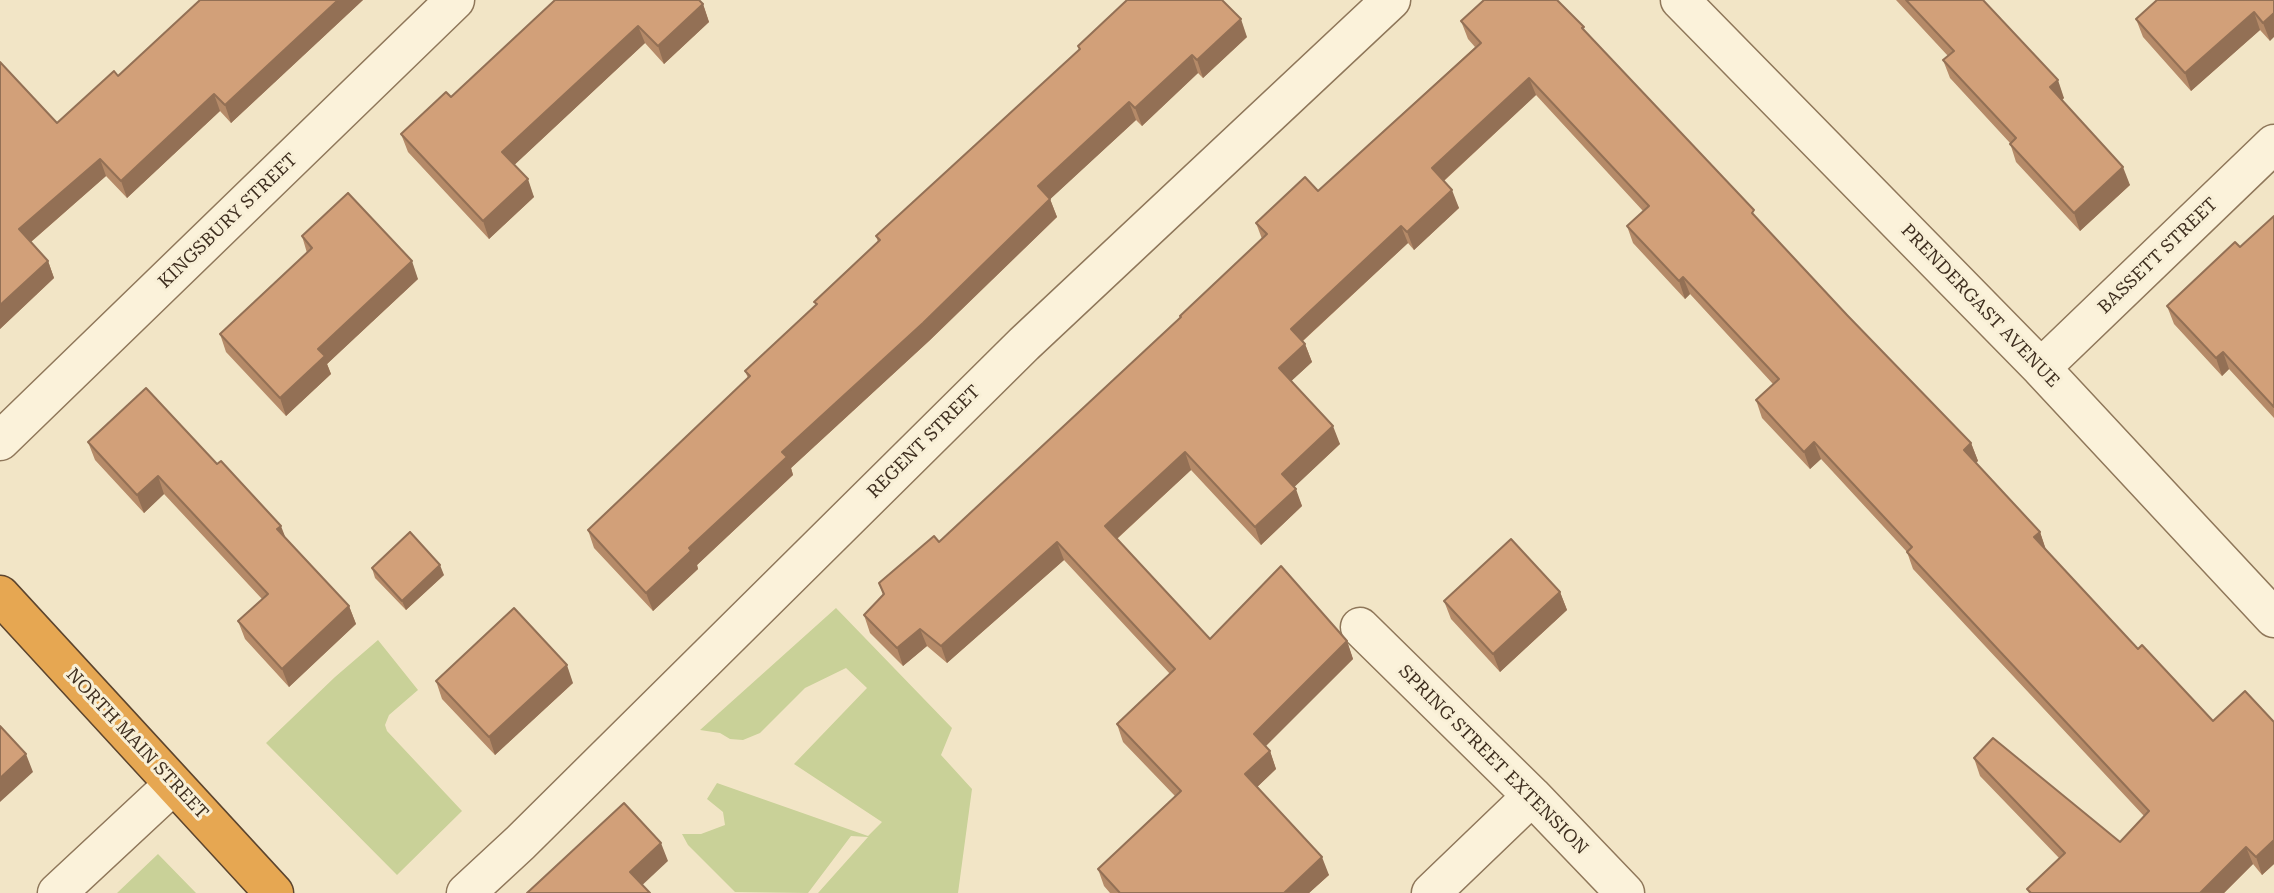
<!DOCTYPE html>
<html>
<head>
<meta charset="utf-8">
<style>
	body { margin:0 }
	canvas { display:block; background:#f2e5c6 }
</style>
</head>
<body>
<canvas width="2274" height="893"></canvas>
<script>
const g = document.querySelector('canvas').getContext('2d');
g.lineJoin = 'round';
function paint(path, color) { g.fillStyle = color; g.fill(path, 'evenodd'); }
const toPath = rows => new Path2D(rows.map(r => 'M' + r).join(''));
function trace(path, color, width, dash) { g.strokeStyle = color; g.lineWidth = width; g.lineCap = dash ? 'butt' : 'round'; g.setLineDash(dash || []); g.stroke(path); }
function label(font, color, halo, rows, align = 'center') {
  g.font = font + ' "Roboto Serif",serif'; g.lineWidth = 6; g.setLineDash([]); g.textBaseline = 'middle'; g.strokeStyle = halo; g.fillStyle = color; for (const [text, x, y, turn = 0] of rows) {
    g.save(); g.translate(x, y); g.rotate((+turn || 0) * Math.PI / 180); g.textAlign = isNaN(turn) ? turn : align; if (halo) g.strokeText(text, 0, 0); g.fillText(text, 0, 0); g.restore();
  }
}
const green = toPath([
	[836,608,952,728,941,755,972,789,958,893,818,893,868,837,851,836,808,893,735,892,688,845,682,834,701,834,725,825,723,812,707,799,717,783,868,836,882,822,794,764,867,688,846,668,805,688,760,733,743,740,730,739,720,733,700,730],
	[378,640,418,690,389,715,385,725,387,731,462,811,397,875,266,743,335,677],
	[158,854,196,893,117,893]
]);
const street = toPath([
	[1680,0,2041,368,2274,618],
	[2041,368,2274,144],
	[0,441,455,0],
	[1360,627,1532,796,1625,893],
	[57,893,173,785],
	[466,893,520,843,1024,344,1391,0],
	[1431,893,1532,796]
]);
const highway = toPath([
	[0,595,274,893]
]);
const wall = toPath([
	[200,0,363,0,231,123,220,111,127,198,106,176,31,242,48,261,54,278,0,329,57,123,118,76],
	[555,0,703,4,709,22,664,64,645,43,514,165,534,197,489,239,408,152,401,134,451,97],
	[1896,0,1983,0,2064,98,2062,100,2130,185,2080,231,2016,162,2010,143,1950,78,1943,60,1948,56],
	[2274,0,2270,41,2260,30,2191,91,2143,37,2136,19],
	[1461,21,1586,33,1847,315,1971,443,1978,461,1975,463,2040,532,2046,550,2138,649,2213,721,2274,722,2274,864,2262,875,2253,864,2224,893,2029,893,2027,889,2060,859,1980,776,1974,758,2120,842,2144,816,1913,569,1907,552,1821,459,1810,469,1762,418,1756,400,1773,384,1690,294,1685,299,1633,243,1627,226,1643,211,1536,95,1444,181,1459,208,1414,250,1408,243,1303,341,1305,344,1312,362,1291,381,1340,444,1294,487,1302,506,1261,545,1191,470,1117,539,1210,639,1347,641,1353,659,1265,746,1270,751,1276,769,1257,787,1329,875,1309,893,1110,893,1104,886,1098,869,1175,796,1123,742,1117,724,1170,674,1064,560,947,663,927,646,903,666,870,633,864,615,883,595,879,583,939,542,1181,317,1262,239,1256,223,1318,191,1475,47,1468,39],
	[1247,37,1203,78,1198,73,1142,126,1136,120,1050,199,1057,217,929,341,791,468,793,475,697,565,698,569,653,611,594,548,588,530,748,378,745,371,816,305,814,302,878,242,876,236,1079,50,1078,46],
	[2274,216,2274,418,2229,369,2222,376,2174,324,2167,306,2240,247],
	[302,236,418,279,327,364,331,374,286,416,226,352,220,334,307,253],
	[88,442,286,538,349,606,356,624,289,687,245,639,238,621,262,599,164,494,144,513,95,460],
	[372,568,444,575,406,610,375,578],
	[1560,592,1567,610,1500,672,1451,619,1444,601],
	[436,681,573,683,495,755,442,699]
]);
const shadedWall = toPath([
	[338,0,363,0,231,123,225,105],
	[703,4,709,22,664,64,658,46],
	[2254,12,2260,30,2191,91,2185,73],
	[2274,13,2274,37,2270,41,2263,23],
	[1241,19,1247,37,1203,78,1197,60],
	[638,26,645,43,509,170,502,152],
	[1192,55,1198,73,1142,126,1135,108],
	[1529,78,1536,95,1438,186,1432,168],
	[2058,80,2064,98,2056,105,2050,87],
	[214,94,220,111,127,198,121,181],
	[1129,102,1136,120,1045,204,1038,186],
	[100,159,106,176,25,247,19,229],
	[2123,167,2130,185,2080,231,2074,213],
	[528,179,534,197,489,239,483,221],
	[1452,190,1459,208,1414,250,1407,232],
	[1050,199,1057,217,929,341,791,468,793,475,697,565,698,569,653,611,646,593,782,452],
	[1401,226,1408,243,1297,346,1291,329],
	[48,261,54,278,0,329,0,305],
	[412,261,418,279,327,364,331,374,286,416,280,398,318,349],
	[1683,277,1690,294,1685,299,1679,281],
	[1305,344,1312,362,1286,386,1279,368],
	[2223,352,2229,369,2222,376,2216,358],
	[1333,426,1340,444,1289,492,1282,474],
	[1814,442,1821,459,1810,469,1804,452],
	[1971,443,1978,461,1970,468,1964,450],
	[1185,452,1191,470,1111,544,1105,526],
	[158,476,164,494,144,513,137,495],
	[1296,489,1302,506,1261,545,1255,527],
	[281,526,288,544,277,529],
	[2040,532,2046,550,2040,555,2034,537],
	[1057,542,1064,560,947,663,941,646],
	[440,565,444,575,406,610,402,601],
	[1560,592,1567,610,1500,672,1493,654],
	[349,606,356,624,289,687,282,669],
	[920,629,927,646,903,666,897,648],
	[1347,641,1353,659,1260,752,1254,734],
	[567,665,573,683,495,755,489,737],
	[1270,751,1276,769,1252,792,1245,774],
	[26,754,33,772,0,802,0,778],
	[2274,840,2274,864,2262,875,2256,857],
	[661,843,668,861,637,890,630,872],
	[2246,847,2253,864,2224,893,2200,893],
	[1322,857,1329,875,1309,893,1284,893]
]);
const building = toPath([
	[200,0,338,0,225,105,214,94,121,181,100,159,19,229,48,261,0,305,0,62,57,123,114,71,118,76,200,0],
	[555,0,699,0,703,4,658,46,638,26,502,152,528,179,483,221,401,134,446,92,451,97,555,0],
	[1127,0,1222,0,1241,19,1197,60,1192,55,1135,108,1129,102,1038,186,1050,199,923,323,782,452,787,457,689,548,691,551,646,593,588,530,750,376,745,371,817,304,814,302,880,240,876,236,1080,49,1078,46,1127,0],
	[1484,0,1557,0,1584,27,1582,28,1754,210,1752,213,1847,315,1971,443,1964,450,2040,532,2034,537,2138,649,2142,645,2213,721,2245,691,2274,722,2274,840,2256,857,2246,847,2200,893,2031,893,2027,889,2065,853,1974,758,1993,738,2120,842,2149,811,1907,552,1912,547,1814,442,1804,452,1756,400,1779,379,1683,277,1679,281,1627,226,1649,206,1529,78,1432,168,1452,190,1407,232,1401,226,1291,329,1305,344,1279,368,1333,426,1282,474,1296,489,1255,527,1185,452,1105,526,1210,639,1281,566,1347,641,1254,734,1270,751,1245,774,1322,857,1284,893,1120,893,1098,869,1181,791,1117,724,1175,669,1057,542,941,646,920,629,897,648,864,615,884,594,879,583,934,536,939,542,1181,317,1180,316,1267,234,1256,223,1305,177,1318,191,1481,43,1461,21,1484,0],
	[1906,0,1983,0,2058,80,2050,87,2123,167,2074,213,2010,144,2016,138,1943,60,1954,51,1906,0],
	[2157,0,2274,0,2274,13,2263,23,2254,12,2185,73,2136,19,2157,0],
	[348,193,412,261,318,349,325,356,280,398,220,334,312,248,302,236,348,193],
	[2274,216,2274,407,2223,352,2216,358,2167,306,2235,242,2240,247,2274,216],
	[146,388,217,464,221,461,281,526,277,529,349,606,282,669,238,621,268,594,158,476,137,495,88,442,146,388],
	[410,532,440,565,402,601,372,568,410,532],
	[1511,539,1560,592,1493,654,1444,601,1511,539],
	[514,608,567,665,489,737,436,681,514,608],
	[0,726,26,754,0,778,0,726],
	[624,803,661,843,630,872,650,893,527,893,624,803]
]);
const streetNames = [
	["KINGSBURY STREET",228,221,-44],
	["BASSETT STREET",2158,256,-44],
	["PRENDERGAST AVENUE",1980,306,46],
	["REGENT STREET",924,442,-45],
	["NORTH MAIN STREET",137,744,47],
	["SPRING STREET EXTENSION",1493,760,45]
];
paint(green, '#c9d198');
trace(street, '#8f775a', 41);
trace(highway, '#5d452e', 41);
trace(street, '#fbf2da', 38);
trace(highway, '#e6a752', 38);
paint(wall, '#b58a68');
paint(shadedWall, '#937055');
paint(building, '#d2a079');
trace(building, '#937055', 2);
label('18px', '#3e2e1f', '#f8efd6', streetNames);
</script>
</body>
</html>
